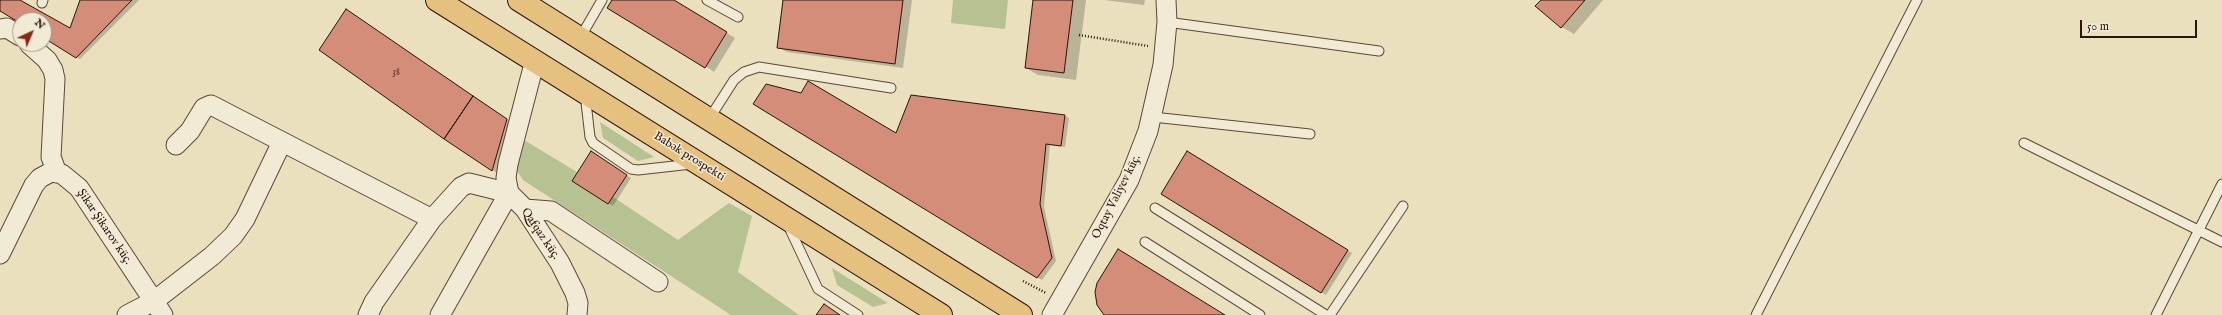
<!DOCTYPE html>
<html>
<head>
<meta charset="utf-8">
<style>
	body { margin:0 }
	#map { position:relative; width:2222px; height:315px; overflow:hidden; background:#eae0be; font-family:"IM FELL English",serif }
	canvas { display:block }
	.north { position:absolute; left:12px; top:12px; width:40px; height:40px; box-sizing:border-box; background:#f1ebd5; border:1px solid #a29584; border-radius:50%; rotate:44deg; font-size:11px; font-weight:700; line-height:16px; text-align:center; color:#2b140a }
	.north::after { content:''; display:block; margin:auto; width:14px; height:18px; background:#8f2418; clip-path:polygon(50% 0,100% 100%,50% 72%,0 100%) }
	.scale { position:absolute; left:2080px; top:20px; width:117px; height:18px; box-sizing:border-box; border:2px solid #2b140a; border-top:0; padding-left:5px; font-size:12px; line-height:14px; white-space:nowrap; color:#2b140a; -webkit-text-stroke:3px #f1ebd5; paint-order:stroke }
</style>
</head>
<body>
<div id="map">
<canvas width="2222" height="315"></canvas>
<div class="north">N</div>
<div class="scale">50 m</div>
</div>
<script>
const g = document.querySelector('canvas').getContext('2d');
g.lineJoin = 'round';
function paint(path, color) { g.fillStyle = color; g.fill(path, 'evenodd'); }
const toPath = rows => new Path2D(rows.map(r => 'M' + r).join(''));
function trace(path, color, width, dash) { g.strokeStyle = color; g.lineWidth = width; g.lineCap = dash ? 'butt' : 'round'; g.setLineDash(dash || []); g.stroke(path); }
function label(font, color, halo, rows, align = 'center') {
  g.font = font + ' "IM FELL English",serif'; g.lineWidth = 3; g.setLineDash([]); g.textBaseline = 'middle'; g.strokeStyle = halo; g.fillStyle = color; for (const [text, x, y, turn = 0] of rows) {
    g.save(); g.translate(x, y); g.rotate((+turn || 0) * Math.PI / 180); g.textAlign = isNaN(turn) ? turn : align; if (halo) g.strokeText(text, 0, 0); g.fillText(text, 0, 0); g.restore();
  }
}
const green = toPath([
	[953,0,1008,0,1005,29,951,23],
	[600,122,654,157,638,161,603,138],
	[524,140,577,172,572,181,608,204,613,197,678,240,729,203,752,216,738,272,799,315,731,315,523,180,516,169],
	[832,268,888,303,873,307,837,285]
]);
const shadow = toPath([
	[0,0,20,0,71,29,81,0,139,0,80,59,44,37,44,20,20,20,20,22,0,10],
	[613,0,673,0,735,38,714,72],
	[784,0,912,0,903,68,787,52,778,47],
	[1034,0,1086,0,1076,80,1038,75,1026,68],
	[1104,0,1145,0,1144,5],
	[1542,0,1603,0,1574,34,1562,27,1537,6],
	[347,10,519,127,504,178,321,50],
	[912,96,1065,116,1069,118,1065,147,1050,145,1044,207,1056,261,1042,280,754,104,896,134],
	[1187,152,1352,253,1326,295,1162,194],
	[591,153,631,178,613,206,573,181]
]);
const building = toPath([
	[0,0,20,0,70,28,80,0,132,0,76,58,44,38,44,20,20,20,20,23,0,11,0,0],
	[612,0,674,0,727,32,705,68,607,8,612,0],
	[783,0,903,0,895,64,777,48,783,0],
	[1033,0,1073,0,1064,73,1025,68,1033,0],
	[1541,0,1585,0,1561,28,1535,6,1541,0],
	[346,9,473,96,444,139,319,50,346,9],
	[808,81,896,133,911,95,1065,115,1061,146,1046,144,1040,204,1052,258,1037,278,753,104,766,84,801,93,808,81],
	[473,96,507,119,492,171,444,139,473,96],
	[591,151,627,175,608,204,572,181,591,151],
	[1187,151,1348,250,1321,293,1161,194,1187,151],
	[1118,249,1225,315,1104,315,1097,305,1095,292,1097,283,1118,249],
	[824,304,840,315,816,315,824,304]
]);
const path = toPath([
	[1079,35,1148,46],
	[1023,281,1046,293]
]);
const service = toPath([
	[707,0,738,17],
	[42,3,43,0],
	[1167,22,1379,51],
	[580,38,602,0],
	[585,94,590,137,593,143,631,169,638,170,692,164],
	[1153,117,1310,134],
	[709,119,734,80,744,72,759,67,891,88],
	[2024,143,2222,242],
	[1155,208,1326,315],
	[788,225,818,289,858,315],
	[1145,242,1260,315],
	[1330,315,1403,206],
	[1756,315,1917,0],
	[2156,315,2222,184]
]);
const minor = toPath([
	[0,29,7,28,20,36],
	[29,44,47,60,53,70,55,79,51,157,57,173],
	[535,60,508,164,506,178,509,193,525,209,560,263,575,293,578,303,577,315],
	[176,145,190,131,204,108,211,105,432,219],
	[525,209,551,211,658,282],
	[0,254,34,185,40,178,51,172,62,174,79,188,163,315],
	[127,315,154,301,212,256,233,236,245,219,282,142],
	[368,315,374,302,432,219,461,187,469,183,509,193,440,315],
	[1052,315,1129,180,1148,131,1163,65,1167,22,1166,0]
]);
const primary = toPath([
	[437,0,941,315],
	[519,0,1021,315]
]);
const numberNames = [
	["38",396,73]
];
const streetNames = [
	["Babək prospekti",689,157,32],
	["Oqtay Vəliyev küç.",1117,197,-63],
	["Şikar Şikarov küç.",104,227,56],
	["Qafqaz küç.",540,234,56]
];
paint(green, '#b6c292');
paint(shadow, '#0003');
paint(building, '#d38d78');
trace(building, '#2b140a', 1);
trace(service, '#5b4737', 11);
trace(minor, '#5b4737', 21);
trace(primary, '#2b140a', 24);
trace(path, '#2b140a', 2.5, [1, 2]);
trace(service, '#f1ebd5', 9);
trace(minor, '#f1ebd5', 19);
trace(primary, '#e5c07f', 22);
label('10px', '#553226', null, numberNames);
label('12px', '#2b140a', '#f1ebd5', streetNames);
</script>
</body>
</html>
